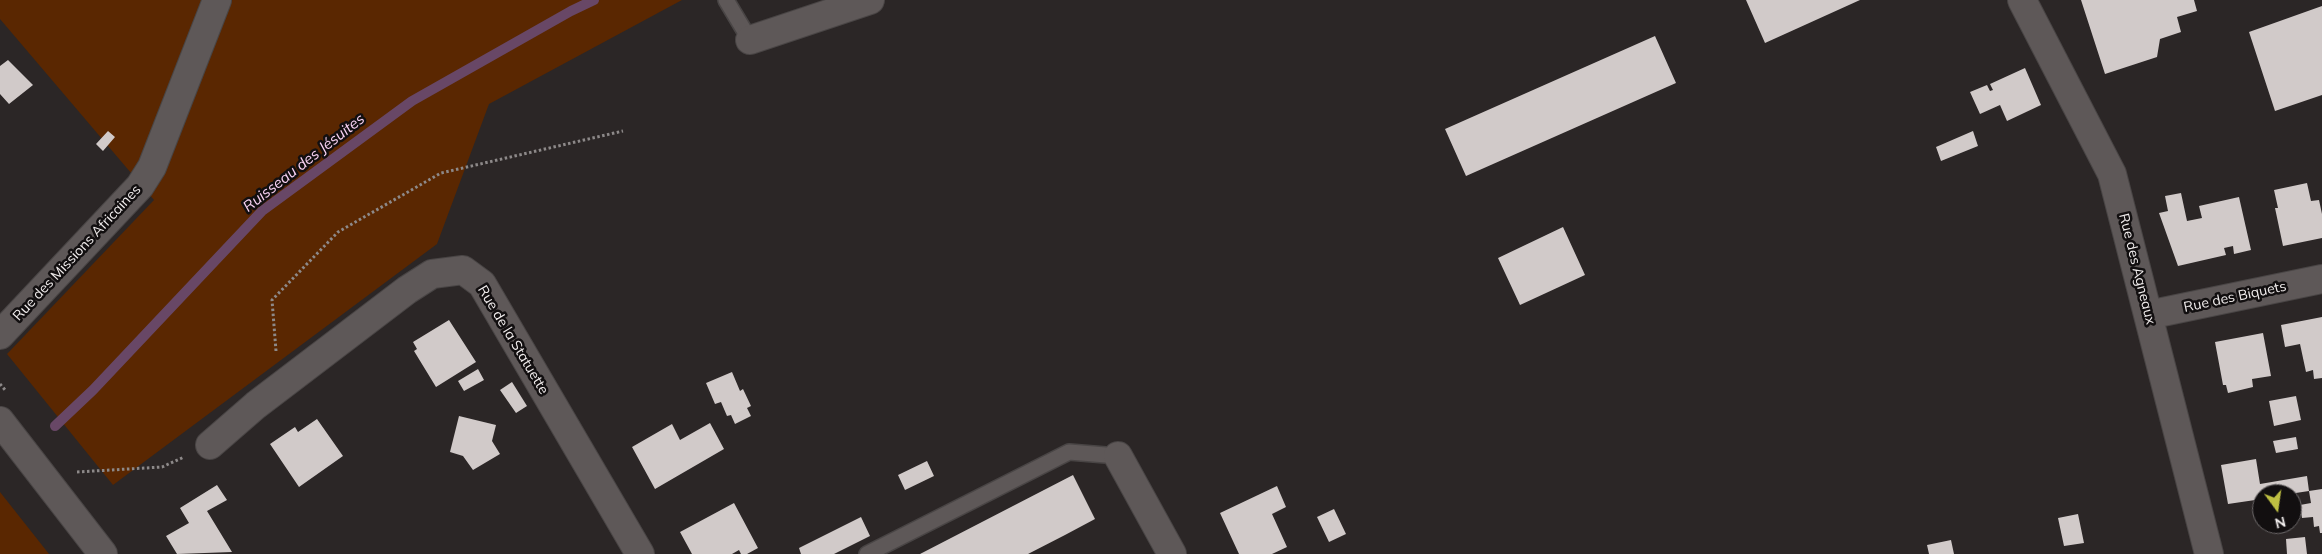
<!DOCTYPE html>
<html>
<head>
<meta charset="utf-8">
<style>
	body { margin:0 }
	#map { position:relative; width:2322px; height:554px; overflow:hidden; background:#2b2626; font-family:Mulish,sans-serif }
	canvas { display:block }
	.north { position:absolute; left:2252px; top:484px; width:50px; height:50px; box-sizing:border-box; background:#120f10; border:1px solid #6c6869; border-radius:50%; rotate:166deg; font-size:14px; font-weight:700; line-height:20px; text-align:center; color:#f2eeee }
	.north::after { content:''; display:block; margin:auto; width:18px; height:22px; background:#bebf42; clip-path:polygon(50% 0,100% 100%,50% 72%,0 100%) }
</style>
</head>
<body>
<div id="map">
<canvas width="2322" height="554"></canvas>
<div class="north">N</div>
</div>
<script>
const g = document.querySelector('canvas').getContext('2d');
g.lineJoin = 'round';
function paint(path, color) { g.fillStyle = color; g.fill(path, 'evenodd'); }
const toPath = rows => new Path2D(rows.map(r => 'M' + r).join(''));
function trace(path, color, width, dash) { g.strokeStyle = color; g.lineWidth = width; g.lineCap = dash ? 'butt' : 'round'; g.setLineDash(dash || []); g.stroke(path); }
function label(font, color, halo, rows, align = 'center') {
  g.font = font + ' Mulish,sans-serif'; g.lineWidth = 5; g.setLineDash([]); g.textBaseline = 'middle'; g.strokeStyle = halo; g.fillStyle = color; for (const [text, x, y, turn = 0] of rows) {
    g.save(); g.translate(x, y); g.rotate((+turn || 0) * Math.PI / 180); g.textAlign = isNaN(turn) ? turn : align; if (halo) g.strokeText(text, 0, 0); g.fillText(text, 0, 0); g.restore();
  }
}
const green = toPath([
	[0,0,682,0,489,104,437,244,113,485,7,354,154,200,0,19],
	[0,492,49,554,0,554]
]);
const stream = toPath([
	[55,426,93,390,262,211,412,101,571,11,594,0]
]);
const building = toPath([
	[1746,0,1860,0,1765,43],
	[2081,0,2194,0,2197,11,2177,17,2181,32,2160,39,2157,57,2105,74],
	[2322,6,2322,95,2275,111,2249,32],
	[1655,36,1676,83,1466,176,1445,129],
	[8,60,33,85,9,104,0,94,0,66],
	[2025,68,2041,105,2007,121,2000,105,1980,114,1970,92,1987,85,1990,91,1993,90,1990,84],
	[108,131,115,137,103,151,96,144],
	[1973,131,1978,146,1941,161,1936,147],
	[2307,183,2311,201,2319,200,2322,214,2322,238,2283,246,2275,208,2278,208,2274,190],
	[2181,193,2187,221,2202,218,2199,206,2239,197,2251,250,2234,254,2233,246,2224,248,2226,255,2178,266,2159,213,2168,211,2165,196],
	[1563,227,1585,275,1520,305,1498,258],
	[2322,317,2322,378,2314,379,2313,370,2306,372,2300,344,2285,347,2281,325],
	[449,320,476,362,436,387,414,351,417,349,413,342],
	[2263,333,2271,376,2252,379,2253,387,2228,393,2226,385,2223,385,2215,342],
	[478,369,484,380,464,391,458,381],
	[732,372,740,391,743,389,751,406,747,408,751,416,735,424,731,415,727,416,721,402,715,404,706,383],
	[512,382,527,406,516,413,500,390],
	[2296,396,2301,420,2274,426,2269,401],
	[459,416,496,425,492,441,500,454,473,470,463,456,450,452],
	[317,419,343,456,299,487,270,444,295,427,298,432],
	[710,423,724,449,655,489,632,447,672,424,680,440],
	[2296,437,2298,449,2276,453,2273,441],
	[2256,459,2260,484,2307,476,2309,491,2322,489,2322,533,2320,533,2319,526,2314,527,2313,517,2302,518,2300,505,2311,503,2309,491,2289,494,2262,494,2262,499,2228,504,2221,465],
	[927,461,934,476,905,490,898,475],
	[1073,475,1095,519,1065,535,1028,554,920,554],
	[217,485,227,500,207,511,232,552,177,554,166,536,189,523,180,508],
	[1277,486,1286,507,1272,514,1287,547,1272,554,1239,554,1220,513],
	[734,503,758,548,747,554,741,554,739,550,732,554,692,554,680,532],
	[1334,509,1346,534,1329,542,1317,517],
	[2078,514,2084,543,2064,546,2058,518],
	[861,517,870,536,834,554,801,554,799,548],
	[2305,537,2307,554,2287,554,2286,539],
	[1951,540,1954,554,1929,554,1927,545]
]);
const path = toPath([
	[276,351,272,300,338,232,441,173,623,131],
	[0,384,6,391],
	[77,472,162,467,184,457]
]);
const service = toPath([
	[726,0,750,40],
	[867,554,1069,452,1118,456]
]);
const minor = toPath([
	[2022,0,2112,174,2209,554],
	[750,40,870,0],
	[2148,315,2322,279],
	[0,335,140,186,152,167,217,0],
	[210,445,256,405,407,290,432,274,463,270,482,284,640,554],
	[1118,456,1172,554]
]);
const tertiary = toPath([
	[0,421,103,554]
]);
const streetNames = [
	["Rue des Missions Africaines",77,253,-47],
	["Rue des Agneaux",2137,269,76],
	["Rue des Biquets",2235,297,-12],
	["Rue de la Statuette",513,340,59]
];
const waterNames = [
	["Ruisseau des Jésuites",304,163,-38]
];
paint(green, '#5a2701');
trace(stream, '#684766', 10);
paint(building, '#d1cac9');
trace(service, '#494545', 18);
trace(minor, '#494545', 30);
trace(tertiary, '#494545', 30);
trace(path, '#8d8989', 3, [2.5, 2.5]);
trace(service, '#5e5858', 15);
trace(minor, '#5e5858', 28);
trace(tertiary, '#5e5858', 28);
label('14px', '#f2eeee', '#120f10', streetNames);
label('italic 15px', '#fbd4f5', '#120f10', waterNames);
</script>
</body>
</html>
